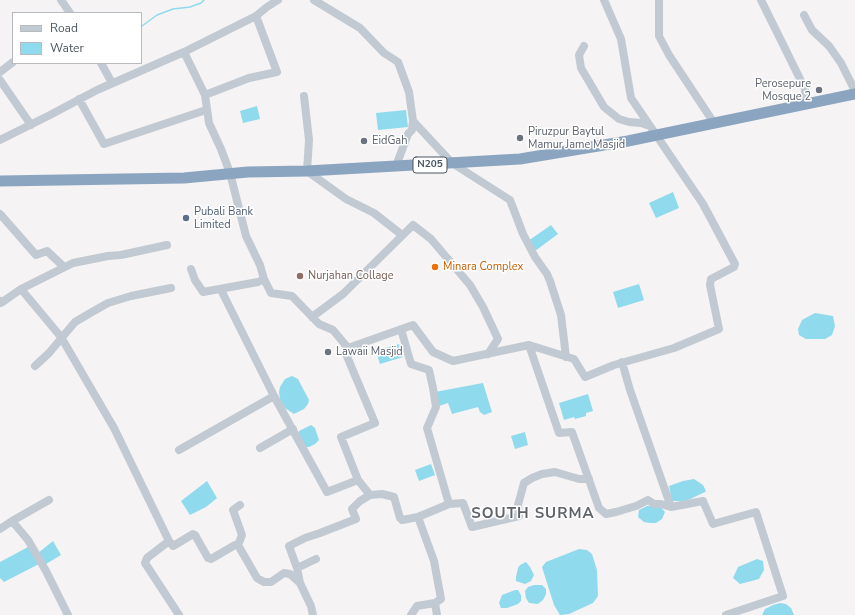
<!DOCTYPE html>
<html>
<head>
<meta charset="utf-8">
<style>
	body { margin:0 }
	#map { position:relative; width:855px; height:615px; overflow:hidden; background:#f5f3f3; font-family:"Nunito Sans",sans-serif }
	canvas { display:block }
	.legend { position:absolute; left:12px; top:12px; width:130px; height:52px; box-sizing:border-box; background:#fff; border:1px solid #b7bbc0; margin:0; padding:5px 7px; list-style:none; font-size:12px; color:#4a5661 }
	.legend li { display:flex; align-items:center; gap:8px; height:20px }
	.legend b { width:20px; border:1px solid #b7bbc0 }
</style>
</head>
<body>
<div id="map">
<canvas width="855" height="615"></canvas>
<ul class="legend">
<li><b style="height:5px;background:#c1cad2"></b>Road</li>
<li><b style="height:11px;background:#90daee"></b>Water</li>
</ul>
</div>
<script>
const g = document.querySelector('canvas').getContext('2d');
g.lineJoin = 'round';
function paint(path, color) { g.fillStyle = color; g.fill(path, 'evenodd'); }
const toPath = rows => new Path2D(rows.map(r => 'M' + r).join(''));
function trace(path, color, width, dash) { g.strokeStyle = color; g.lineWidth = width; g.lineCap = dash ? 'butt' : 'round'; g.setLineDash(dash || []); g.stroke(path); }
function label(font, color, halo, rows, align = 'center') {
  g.font = font + ' "Nunito Sans",sans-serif'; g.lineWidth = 3; g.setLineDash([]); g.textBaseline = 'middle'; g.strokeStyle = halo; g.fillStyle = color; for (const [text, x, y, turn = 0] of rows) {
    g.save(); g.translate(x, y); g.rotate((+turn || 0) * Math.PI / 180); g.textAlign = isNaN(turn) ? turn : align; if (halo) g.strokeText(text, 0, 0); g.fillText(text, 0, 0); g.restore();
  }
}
const water = toPath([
	[257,106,260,119,243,123,240,111],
	[406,110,408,127,378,130,376,113],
	[673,192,679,208,656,218,649,203],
	[551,225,558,234,535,251,528,241],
	[639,284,644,300,618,308,613,292],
	[815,313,833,316,835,326,832,335,825,339,806,339,799,335,798,329,802,320],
	[399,344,403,357,380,364,376,351],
	[292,376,298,379,309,400,308,404,304,409,294,414,285,408,280,399,279,392,280,387,285,379],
	[483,383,492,412,484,415,480,412,478,407,452,414,448,403,439,406,435,392],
	[588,394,593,411,586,413,586,416,575,419,574,417,564,420,559,403],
	[311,425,315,428,319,440,315,444,309,447,306,447,299,435,299,431],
	[525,432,528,445,515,449,511,436],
	[431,464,435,475,419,481,415,470],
	[694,479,703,485,706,491,705,492,686,501,672,501,669,486,683,481],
	[207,481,217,498,206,507,190,515,181,501],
	[647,506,660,506,665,512,662,519,656,523,650,523,644,522,638,517,639,510],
	[53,541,61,555,46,564,38,553],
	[28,547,39,564,4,582,0,578,0,562],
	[579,549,587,550,592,554,597,570,598,596,593,603,569,614,560,615,554,605,542,567,546,562],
	[757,559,763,561,764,570,759,579,740,584,733,578,738,567],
	[526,562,530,567,534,575,531,581,525,584,516,581,516,577,518,568,520,565],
	[534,585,542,585,546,589,546,594,543,600,538,604,529,603,526,598,525,591,528,587],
	[515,590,518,590,521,595,521,601,518,604,507,608,501,608,499,603,502,595],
	[780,603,786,604,791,608,794,615,762,615,765,609,773,605]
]);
const stream = toPath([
	[142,26,157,15,173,9,190,7,201,3,204,0]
]);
const minor = toPath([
	[61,0,70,13],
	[314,0,360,28,384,53,398,62,409,92,413,121,452,163,510,200,523,234,535,257,547,274,550,281,561,315,566,357],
	[659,0,659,36,669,55,714,123],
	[761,0,805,89,806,104],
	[804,15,812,30,829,46,841,63,855,91],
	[256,16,267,7,278,0],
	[584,46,579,55,581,68,604,107,619,119,629,122,641,123,650,126],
	[101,63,112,83],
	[0,72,13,62],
	[0,80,31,125],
	[205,95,184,52,256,16,277,72,249,78,205,95,209,123,221,149,230,173,246,236,260,265,264,279,271,293,292,296,319,324,333,330,348,348,413,325,433,352,453,361,529,345,574,359,585,377,614,365,674,348,719,329,710,285,711,279,734,267,735,264,703,204,631,98,621,39,604,0],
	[304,96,309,140,307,171,346,199,374,213,402,235],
	[79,99,104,144,206,110],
	[0,140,50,115,97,90,184,52],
	[396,166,408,134,412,130,413,121],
	[0,214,36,255,47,251,64,267],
	[191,269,195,280,203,292,258,282,264,279],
	[21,289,73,263,108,256,121,255,167,245],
	[221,290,274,396,327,492,358,480,370,495,382,494,394,497,400,518,402,520,418,517,449,504],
	[0,301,1,303,21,289,61,337,114,428,169,541,147,558,145,563,179,615],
	[312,317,343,294,413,225,431,239,470,285,483,307,498,339,488,354],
	[401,329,411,364,429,370,433,388,436,407,427,428,449,504,463,503,472,527,519,516,518,505,524,483,532,478,542,474,555,472,579,479,589,479],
	[529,345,559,433,572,432,599,508,606,514,616,512,636,506,648,500,654,504,661,504,671,507],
	[348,348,346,354,375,423,341,437,358,480],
	[622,362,630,390,671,507,703,501,713,524,756,512,783,596,726,615],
	[35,366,49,353,75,322,92,312,108,303,131,296,171,288],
	[260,448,293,429],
	[179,450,274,396],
	[418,517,434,561,441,599,435,603,437,615],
	[12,521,49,500],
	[0,529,12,521,28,540,46,571,68,615],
	[169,541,173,546,175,545,193,534,195,535,208,558,211,559,235,545,238,545,257,578,264,582,271,582,284,573,290,574,300,583,311,606,313,615],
	[238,545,242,535,233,510,240,505],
	[297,568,316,559],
	[300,583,297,568,289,546,305,538,320,533,356,519,352,509,360,501,370,495],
	[411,615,417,606,435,603]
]);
const highway = toPath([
	[0,181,184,178,248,172,307,171,520,159,628,141,855,94]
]);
const markers = [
	[819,90,4,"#6b7280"],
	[520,138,4,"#6b7280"],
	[364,141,4,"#6b7280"],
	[186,218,4,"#5c6f8a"],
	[435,267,4,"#e8710a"],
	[300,276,4,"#8d6e63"],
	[328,352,4,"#6b7280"]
];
const shields = [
	[430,165,34]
];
const shieldNames = [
	["N205",430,165]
];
const worshipNames = [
	["Perosepure",811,84,"right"],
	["Mosque 2",811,97,"right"],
	["Piruzpur Baytul",528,132],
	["Mamur Jame Masjid",528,145],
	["EidGah",372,141],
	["Lawaii Masjid",336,352]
];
const serviceNames = [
	["Pubali Bank",194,212],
	["Limited",194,225]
];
const foodNames = [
	["Minara Complex",443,267]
];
const educationNames = [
	["Nurjahan Collage",308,276]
];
const districtNames = [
	["SOUTH SURMA",533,514]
];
paint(water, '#90daee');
trace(stream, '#90daee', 1.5);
trace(minor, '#c1cad2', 8);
trace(highway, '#8ba5c1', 11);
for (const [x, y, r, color] of markers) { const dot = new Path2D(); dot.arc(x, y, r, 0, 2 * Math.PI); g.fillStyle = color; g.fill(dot); trace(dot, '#fff', 1.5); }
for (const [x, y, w] of shields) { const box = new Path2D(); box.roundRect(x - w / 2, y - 8, w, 16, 3); g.fillStyle = '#fff'; g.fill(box); trace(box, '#4a5661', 1); }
label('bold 10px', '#4a5661', null, shieldNames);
label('11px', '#5b616d', '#fff', worshipNames, 'left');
label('11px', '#4e5e75', '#fff', serviceNames, 'left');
label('11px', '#c56008', '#fff', foodNames, 'left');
label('11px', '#785e54', '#fff', educationNames, 'left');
g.letterSpacing = '1px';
label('bold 15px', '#5f6368', '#fff', districtNames);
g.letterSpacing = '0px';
</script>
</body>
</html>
